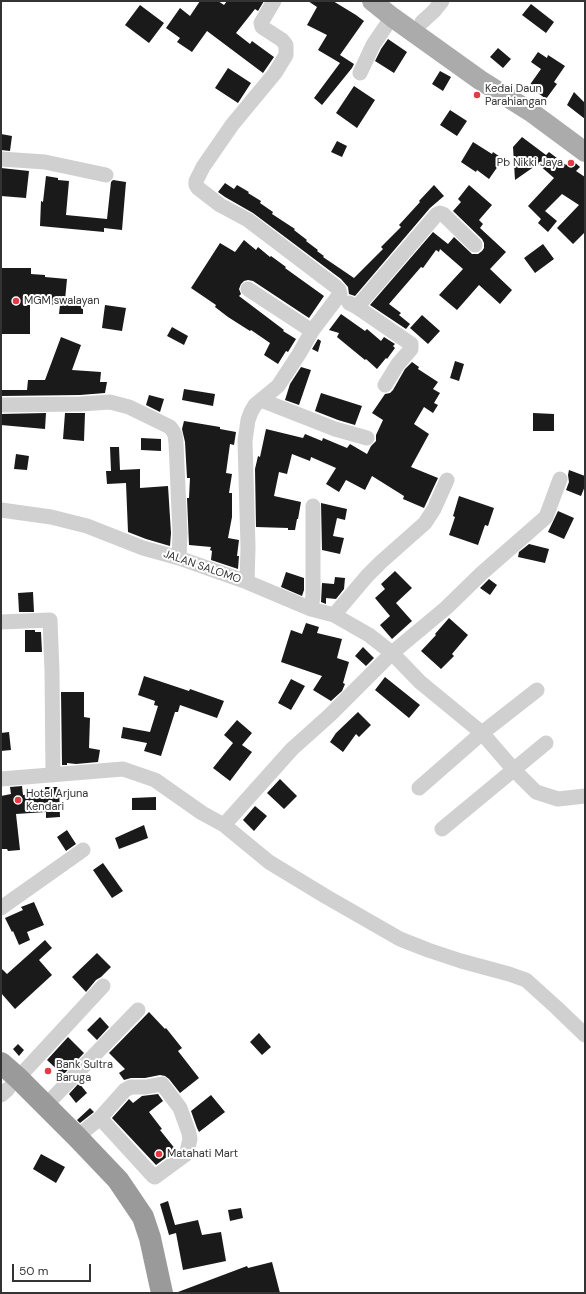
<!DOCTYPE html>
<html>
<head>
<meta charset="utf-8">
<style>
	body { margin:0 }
	#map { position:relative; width:586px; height:1294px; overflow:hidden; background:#fff; font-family:"DM Sans",sans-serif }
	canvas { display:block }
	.frame { position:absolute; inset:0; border:2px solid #333; pointer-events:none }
	.scale { position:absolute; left:12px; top:1264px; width:79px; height:18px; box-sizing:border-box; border:2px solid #333; border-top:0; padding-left:5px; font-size:12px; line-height:14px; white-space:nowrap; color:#333; -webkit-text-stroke:3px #fff; paint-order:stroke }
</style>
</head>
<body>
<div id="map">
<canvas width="586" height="1294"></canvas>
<div class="frame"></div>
<div class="scale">50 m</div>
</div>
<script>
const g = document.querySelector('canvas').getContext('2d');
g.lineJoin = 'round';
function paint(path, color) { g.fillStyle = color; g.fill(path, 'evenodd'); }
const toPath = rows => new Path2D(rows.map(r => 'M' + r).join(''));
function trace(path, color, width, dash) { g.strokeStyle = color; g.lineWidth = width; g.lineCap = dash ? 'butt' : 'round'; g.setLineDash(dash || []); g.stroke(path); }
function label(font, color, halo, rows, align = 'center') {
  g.font = font + ' "DM Sans",sans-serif'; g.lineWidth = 4; g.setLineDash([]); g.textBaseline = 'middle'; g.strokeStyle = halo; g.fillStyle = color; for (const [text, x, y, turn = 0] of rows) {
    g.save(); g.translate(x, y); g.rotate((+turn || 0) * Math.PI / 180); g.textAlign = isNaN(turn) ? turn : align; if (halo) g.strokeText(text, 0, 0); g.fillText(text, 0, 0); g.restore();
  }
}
const building = toPath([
	[200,1,218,1,224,5,227,1,264,1,258,11,255,9,236,33,250,44,252,41,274,57,263,73,207,31,192,52,177,42,180,38,166,28,180,8,190,16],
	[308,1,333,1,356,15,364,21,340,55,354,64,352,68,322,105,314,98,340,63,318,50,327,35,307,25,317,7],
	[531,4,554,22,546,33,522,15],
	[140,5,164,23,149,43,125,25],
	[388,39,407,52,394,73,375,61,381,49],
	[498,48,511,59,503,68,490,57],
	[538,52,547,58,548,55,565,66,554,82,557,84,546,99,529,86,541,69,531,62],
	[228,68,251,83,238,103,215,88],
	[440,71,451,77,443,91,432,84],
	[354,86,375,100,357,128,336,113],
	[574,92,585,103,585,119,567,105],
	[450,110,467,121,457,136,440,125],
	[1,134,12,136,10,151,1,150],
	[522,137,546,155,549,152,566,165,571,159,580,167,576,171,585,177,585,232,573,244,557,228,579,205,562,194,545,211,557,221,548,232,538,223,541,219,528,206,554,178,538,164,515,180,513,147],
	[337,141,347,146,342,157,331,152],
	[473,142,492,154,493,152,503,159,489,179,477,170,476,172,461,162],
	[1,168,29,171,26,198,1,196],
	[46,176,58,178,58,180,69,181,66,215,107,219,111,182,113,180,126,182,122,230,104,228,104,232,40,226,41,201,43,202],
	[225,183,234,189,237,185,249,192,248,193,261,201,260,203,273,212,272,214,295,229,294,230,307,240,306,241,318,250,317,251,324,256,323,257,354,278,383,249,381,247,401,227,399,225,420,202,419,201,434,185,444,196,430,208,355,296,349,294,348,287,341,279,253,213,225,197,218,192],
	[469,185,492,205,479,220,483,224,480,228,506,252,490,269,512,290,500,304,479,285,457,310,439,295,463,269,440,249,439,252,436,250,423,268,421,267,389,304,401,313,399,315,410,324,406,329,370,305,433,232,448,244,454,237,472,254,478,254,482,251,484,248,484,243,482,239,453,211,461,202,458,199],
	[244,240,256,250,258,247,270,257,271,256,286,267,285,268,324,296,309,318,253,281,248,280,244,281,241,284,239,289,241,294,239,296,284,330,283,331,296,339,288,352,286,351,278,364,264,355,270,343,251,330,250,331,228,317,215,307,216,305,191,288,220,243,235,252],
	[543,244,554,259,535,273,524,258],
	[1,268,31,268,31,274,45,275,45,277,67,279,65,300,83,300,83,314,59,314,60,305,30,303,30,334,1,334],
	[105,305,126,308,122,331,102,328],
	[341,314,365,331,367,329,381,341,384,337,395,344,393,346,395,348,387,359,386,358,377,369,366,359,365,360,337,337,339,333,329,330],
	[422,315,440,331,428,344,410,328],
	[172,327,188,336,184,345,167,336],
	[61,337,81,345,72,370,101,372,100,382,107,382,105,393,80,395,1,396,1,390,27,390,28,380,45,380],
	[318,339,321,341,318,352,312,349],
	[455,361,464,364,459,381,450,378],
	[412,362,419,367,418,369,438,382,433,389,440,393,434,403,438,405,433,413,424,407,414,424,429,434,411,467,438,478,424,508,403,499,404,496,372,476,365,490,346,480,339,492,326,484,336,468,311,457,310,461,292,454,287,474,279,472,274,496,301,502,298,519,297,519,295,530,288,530,288,528,256,527,255,469,258,456,260,457,266,429,303,438,305,434,322,441,323,438,347,448,350,444,367,454,371,446,376,441,376,435,383,420,372,413,385,394,390,393,393,390,405,369],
	[301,367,311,370,299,405,285,400,290,384],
	[184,389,215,394,213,406,182,400],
	[321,393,362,406,355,425,338,420,315,411],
	[149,395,164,399,160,412,146,405],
	[46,413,45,429,1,425,1,414],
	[65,413,85,413,84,441,63,439],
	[533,413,554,414,554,431,533,431],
	[184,421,220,427,220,429,236,432,234,445,230,444,226,473,232,474,229,493,232,493,232,517,228,538,239,540,237,556,239,556,238,569,211,560,212,551,210,550,211,547,189,545,187,498,189,498,190,478,187,478,185,442,182,429],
	[141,438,161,439,161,451,141,450],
	[110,447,119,447,120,470,140,469,140,488,168,486,171,533,170,546,146,539,128,532,126,483,107,484,106,471,111,471],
	[16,454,29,456,27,470,14,469],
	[569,470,585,476,585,486,581,496,566,490,569,482,568,475],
	[459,496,494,508,488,526,485,525,478,545,449,535,455,517,453,516],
	[321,503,347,509,345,520,337,518,333,536,344,538,340,554,322,550],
	[558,511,574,518,564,539,548,532],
	[529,544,549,549,545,563,518,557,519,552],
	[395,571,412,588,396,603,412,621,392,639,380,625,390,616,375,598,385,589,381,584],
	[286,572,304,578,304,590,302,596,281,587],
	[335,577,345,578,344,589,336,599,326,598,326,604,321,602,322,583,334,584],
	[489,579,497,585,490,595,480,588],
	[33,592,34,612,19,612,18,593],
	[449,618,468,635,452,654,454,656,441,669,421,651,436,635,435,634],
	[306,623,319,627,317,633,342,639,337,658,349,662,343,683,345,684,342,691,331,701,313,690,322,676,281,662,291,630,302,634],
	[25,630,35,630,35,632,41,632,42,652,25,652],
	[363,647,374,658,366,666,355,656],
	[144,676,189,691,190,689,224,701,217,718,180,705,178,712,175,712,161,756,144,751,147,743,121,738,123,727,150,732,158,706,154,705,155,701,138,695],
	[385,677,420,705,409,718,375,690],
	[291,679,305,686,291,710,278,703],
	[61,692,84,692,84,717,90,718,89,748,100,750,98,762,76,764,67,763,67,765,62,765],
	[358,712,371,725,359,737,356,734,343,752,330,742,336,733],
	[237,720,252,733,242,745,252,752,230,781,213,768,233,743,224,735],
	[9,732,11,750,1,751,1,733],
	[280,779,297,796,284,809,267,793],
	[22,786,23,795,45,794,45,787,59,787,60,817,46,818,46,812,16,814,20,850,8,851,7,849,1,849,1,796,11,794,10,787],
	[156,797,156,810,132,810,132,798],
	[255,806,267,816,254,831,243,820],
	[144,825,148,838,119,849,115,838],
	[67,830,76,844,66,851,57,837],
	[103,863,123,891,112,898,93,870],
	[34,902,44,925,27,932,30,940,19,945,13,931,12,932,5,918,23,910,21,907],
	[45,940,52,948,39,960,52,975,15,1009,1,993,1,968,7,974],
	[97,953,111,967,101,977,96,980,86,992,72,977],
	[149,1012,165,1029,166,1028,182,1048,178,1051,199,1078,180,1093,169,1079,165,1076,160,1075,145,1078,131,1078,124,1080,119,1073,125,1069,109,1053],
	[100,1017,109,1027,97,1040,87,1030],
	[259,1033,271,1047,262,1055,250,1042],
	[68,1037,84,1053,63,1075,47,1060],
	[18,1044,24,1050,19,1056,13,1049],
	[79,1083,87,1093,76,1103,69,1094],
	[158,1094,163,1101,149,1112,162,1129,160,1130,176,1150,156,1165,112,1118,129,1099,133,1103,142,1096],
	[211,1095,225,1112,199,1132,197,1128,191,1111],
	[90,1108,94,1112,80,1123,77,1120],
	[41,1154,65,1167,56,1183,33,1169],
	[168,1201,175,1225,198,1220,202,1235,221,1232,226,1261,183,1270,176,1233,169,1235,160,1204],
	[241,1208,243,1218,230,1221,228,1210],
	[272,1262,280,1293,178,1293,178,1292,247,1266,248,1268]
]);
const minor = toPath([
	[422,22,434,11,442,1],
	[360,73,373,45,392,17],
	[1,159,45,162,106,175],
	[248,289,312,331],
	[349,303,357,307,411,344,411,349,398,364,385,385],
	[357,307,437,214,440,213,443,214,475,245],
	[261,400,335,429,367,438],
	[1,405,80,404,110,402,129,407,170,427,173,431,175,435,176,443,180,533,179,558],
	[1,510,51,517,87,526,143,548,179,558,247,582,311,609,334,615,369,635,392,653,420,682,482,733,514,770,536,792,558,799,585,796],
	[247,582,248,547,245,441,248,420,251,412,255,405,278,386,299,354,312,331,340,294,339,290,335,286,248,220,220,205,198,188,196,185,196,181,203,167,232,125,275,73,286,55,286,45,282,40,262,27,261,23,274,1],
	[311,609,313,596,313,506],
	[334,615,367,576,381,562,425,523,434,509,447,480],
	[1,622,50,620,52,671,53,775],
	[1,779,123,769,155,780,202,813,224,825,292,749,330,715,392,653,446,608,482,573,546,517,560,479],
	[419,788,482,733,537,690],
	[224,825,269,862,325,896,400,939,428,950,461,961,509,974,526,980,557,1008,585,1035],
	[442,829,546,743],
	[1,908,83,850],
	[18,1078,103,986],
	[1,1095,8,1089],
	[45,1106,138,1010],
	[77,1137,100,1118,125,1090,131,1087,146,1087,162,1084,180,1108,189,1133,190,1139,187,1152,185,1155,155,1177,153,1176,100,1118]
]);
const major = toPath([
	[372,1,392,17,480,80,531,112,585,152]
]);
const highway = toPath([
	[1,1063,18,1078,77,1137,118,1180,143,1217,150,1238,162,1293]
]);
const markers = [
	[477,95,4,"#e63946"],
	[571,163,4,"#e63946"],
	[16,301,4,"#e63946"],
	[18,800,4,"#e63946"],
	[48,1071,4,"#e63946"],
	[159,1154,4,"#e63946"]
];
const poiNames = [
	["Kedai Daun",485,89],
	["Parahiangan",485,102],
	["Pb Nikki Jaya",563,163,"right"],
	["MGM swalayan",24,301],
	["Hotel Arjuna",26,794],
	["Kendari",26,807],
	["Bank Sultra",56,1065],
	["Baruga",56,1078],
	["Matahati Mart",167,1154]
];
const streetNames = [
	["JALAN SALOMO",202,567,19]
];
paint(building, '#1a1a1a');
trace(minor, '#d0d0d0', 15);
trace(major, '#ababab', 20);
trace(highway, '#9a9a9a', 22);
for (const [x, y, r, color] of markers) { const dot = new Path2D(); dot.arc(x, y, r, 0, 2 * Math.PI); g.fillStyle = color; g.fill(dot); trace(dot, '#fff', 1.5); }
label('11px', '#333', '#fff', poiNames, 'left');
label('11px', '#333', '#fff', streetNames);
</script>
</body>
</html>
